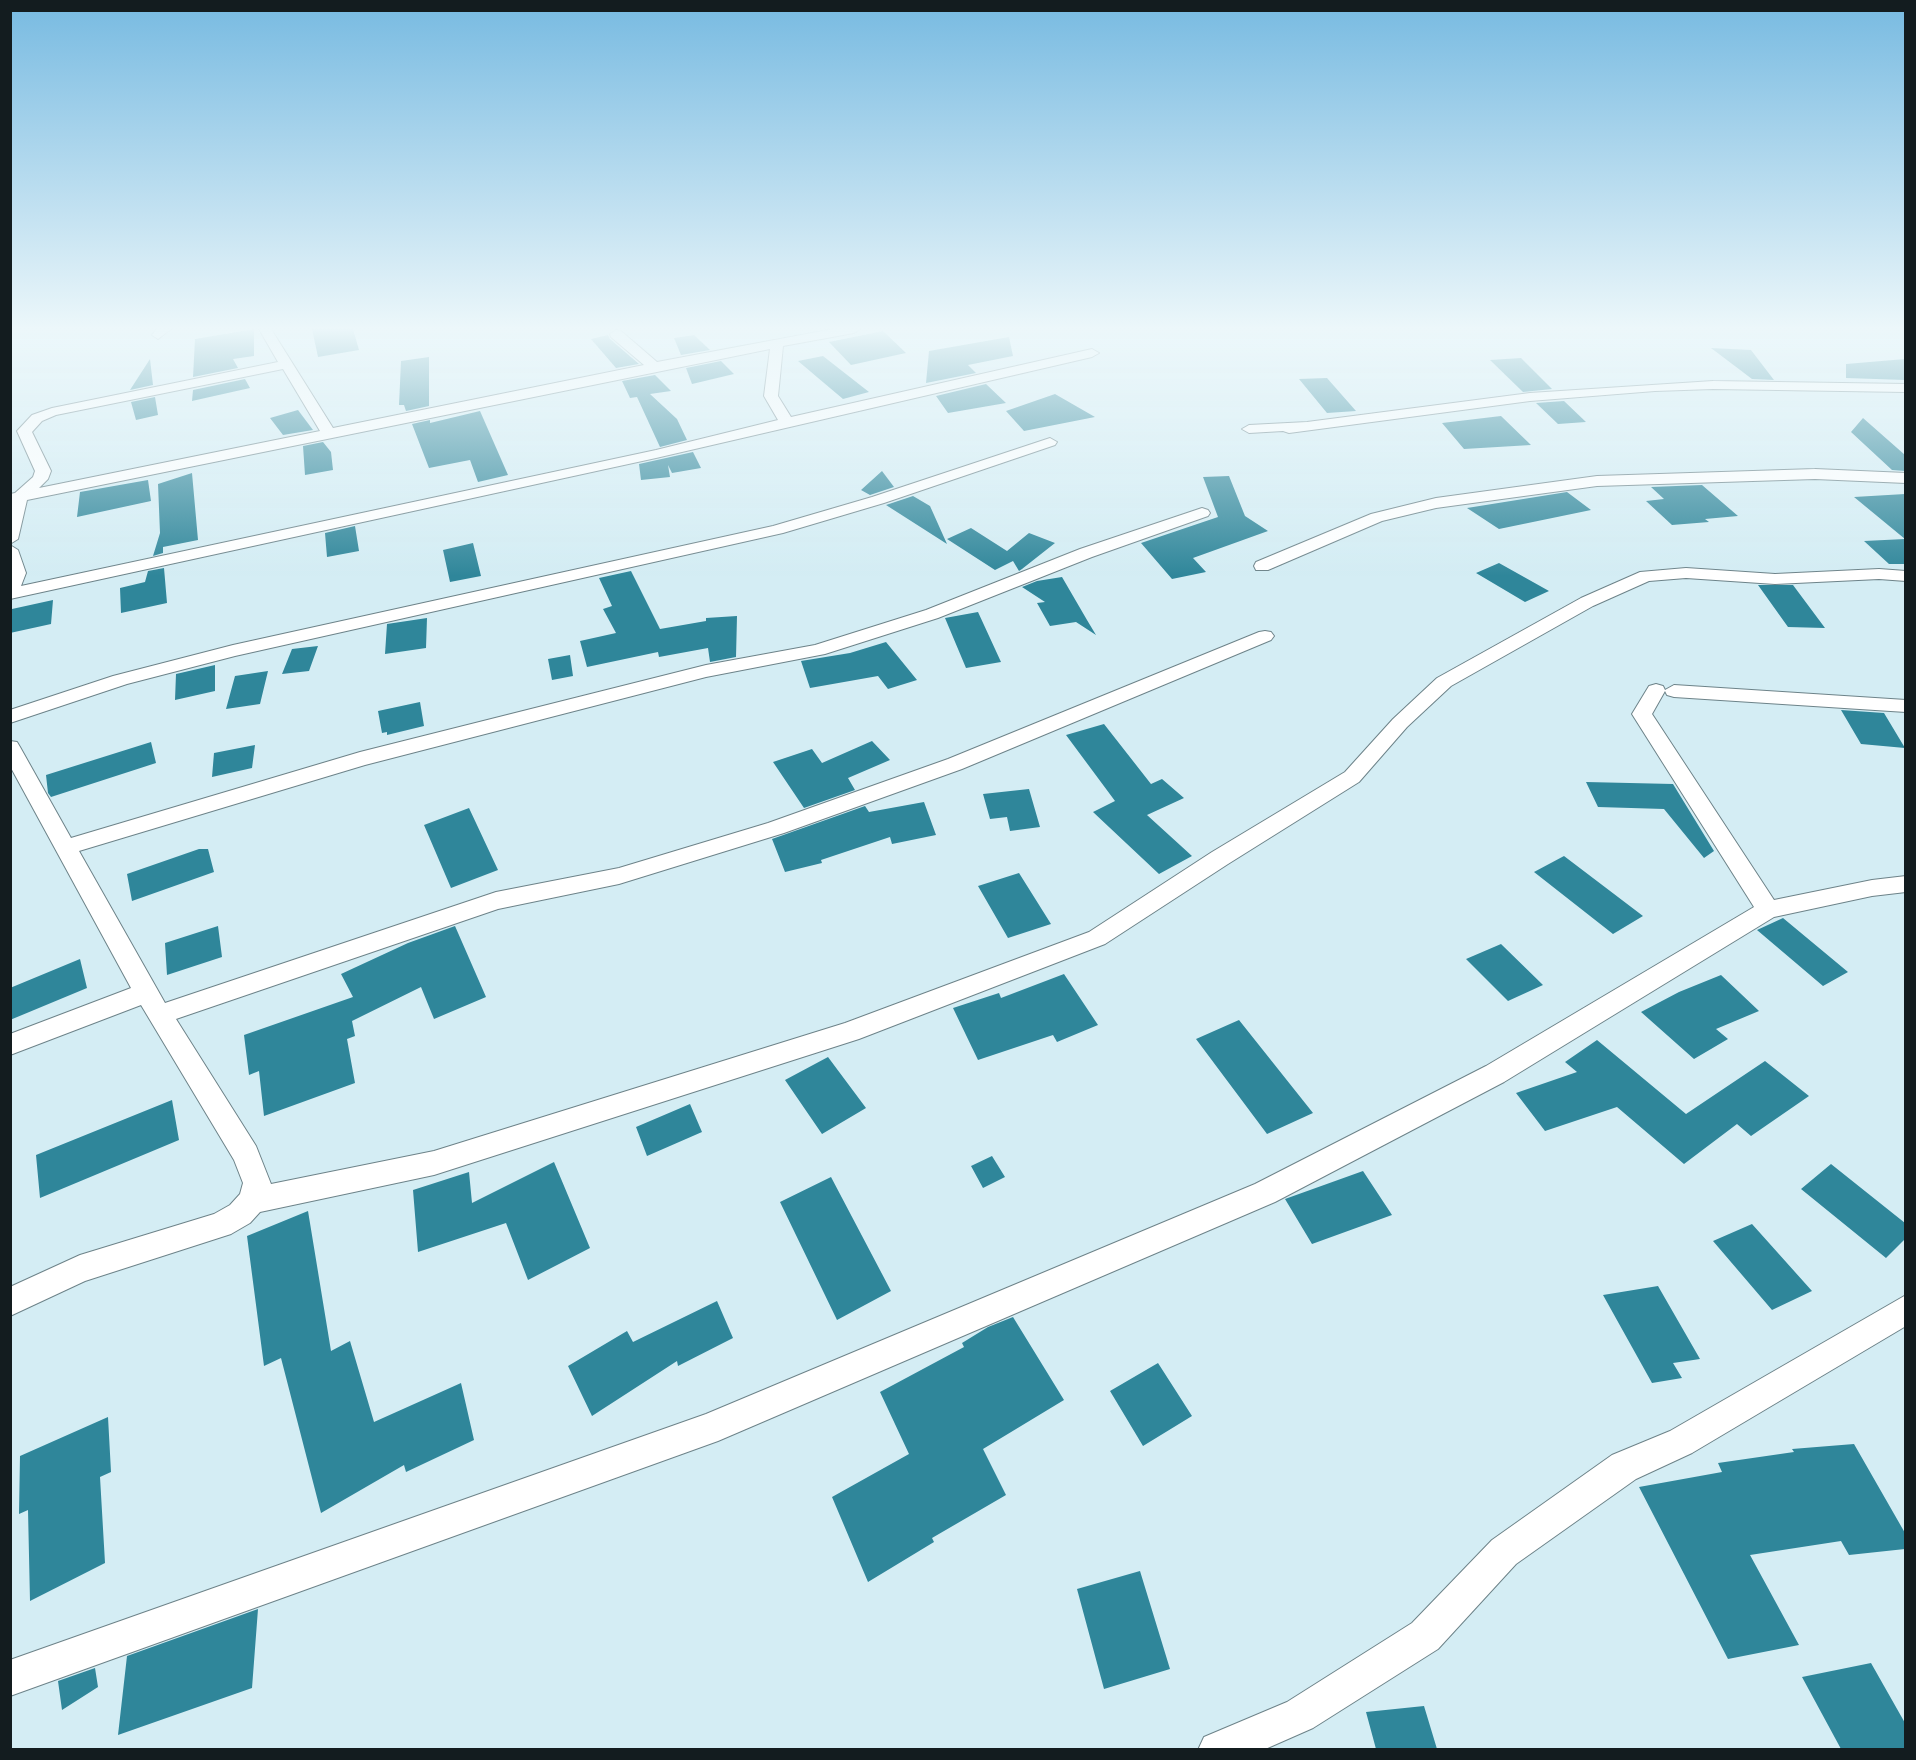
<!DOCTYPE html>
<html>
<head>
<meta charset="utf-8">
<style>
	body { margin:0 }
	#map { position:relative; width:1916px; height:1760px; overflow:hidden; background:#d4edf4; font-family:Spectral,serif }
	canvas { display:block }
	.frame { position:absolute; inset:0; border:12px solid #131c1f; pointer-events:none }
</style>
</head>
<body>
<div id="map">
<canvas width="1916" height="1760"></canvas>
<div class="frame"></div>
</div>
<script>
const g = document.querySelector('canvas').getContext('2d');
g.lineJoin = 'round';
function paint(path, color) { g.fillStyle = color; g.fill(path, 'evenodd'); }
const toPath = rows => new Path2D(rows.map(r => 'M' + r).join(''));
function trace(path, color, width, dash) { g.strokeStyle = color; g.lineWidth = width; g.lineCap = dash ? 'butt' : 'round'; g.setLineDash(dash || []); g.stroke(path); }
const building = toPath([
	[254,329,254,356,233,359,238,368,193,377,195,339],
	[312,329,353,329,359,350,318,357],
	[883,331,906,353,851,365,829,342],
	[608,335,610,339,639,364,616,368,591,339],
	[694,335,710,350,681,355,674,338],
	[1009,337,1013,356,968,365,976,373,926,383,929,351],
	[1711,348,1751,350,1774,380,1752,379],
	[823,356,869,392,843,399,798,361],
	[429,357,429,406,406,411,404,405,399,405,401,361],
	[1521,358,1552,389,1523,392,1490,360],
	[150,359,153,385,130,390],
	[1905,359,1905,380,1846,378,1846,364],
	[721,361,734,374,692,384,686,368],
	[655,375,671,391,650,394,677,419,687,440,660,447,637,397,630,398,622,381],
	[1327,378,1356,411,1327,413,1299,379],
	[245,379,250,388,192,401,193,390],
	[986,384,1006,403,948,413,936,396],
	[1055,394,1095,417,1024,431,1006,411],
	[155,397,158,415,136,420,131,402],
	[1564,401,1586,422,1558,424,1536,403],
	[298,410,313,430,283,435,270,418],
	[480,411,508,475,478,482,470,460,429,468,412,424,430,420,430,423],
	[1501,416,1531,445,1464,449,1442,423],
	[1863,418,1905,455,1905,471,1892,470,1851,432],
	[323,442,331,452,333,470,305,475,303,446],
	[693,452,701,468,672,473,668,465,670,477,641,480,639,464],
	[882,471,894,487,870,495,861,490],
	[192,473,198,540,163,547,163,553,153,556,160,533,158,484],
	[1229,476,1245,516,1268,531,1193,558,1206,572,1172,579,1141,543,1218,517,1203,477],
	[148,480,151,501,77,517,80,492],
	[1702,485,1738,516,1705,519,1709,522,1672,525,1646,501,1664,499,1651,487],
	[1567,492,1591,510,1499,529,1467,508],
	[1905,494,1905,564,1889,564,1864,541,1905,539,1854,497],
	[913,496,930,506,947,544,886,505],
	[355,526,359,551,327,557,325,533],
	[971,528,1007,551,1029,533,1055,543,1022,569,1019,571,1013,561,995,570,947,539],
	[473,543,481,576,450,582,443,550],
	[1499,563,1549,591,1525,602,1476,573],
	[164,568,167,603,121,613,120,588,145,582,148,571],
	[631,571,660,629,706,621,706,618,737,616,736,657,710,662,708,648,659,657,658,652,587,667,580,641,616,633,603,609,612,606,599,578],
	[1062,577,1087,620,1096,635,1076,622,1050,626,1037,603,1045,602,1022,587,1037,581],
	[1758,585,1793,585,1825,628,1788,627],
	[53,600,51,624,10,633,12,609],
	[978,612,1001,662,966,668,945,618],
	[427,618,426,648,385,654,387,624],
	[886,642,917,680,888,689,878,676,810,688,801,661,850,653],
	[318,646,309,671,282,674,292,649],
	[570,655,573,676,552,680,548,659],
	[215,665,215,691,175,700,176,674],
	[268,671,260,704,226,709,235,676],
	[420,702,424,726,387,735,387,732,382,733,378,711],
	[1841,710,1884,713,1905,748,1861,744],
	[1104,724,1151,784,1162,779,1184,798,1147,815,1192,856,1159,874,1093,812,1115,801,1066,735],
	[872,741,890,760,848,778,855,790,804,808,773,762,812,749,822,763],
	[151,742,156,763,51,797,48,793,46,775],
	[255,745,252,768,212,777,214,753],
	[1586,782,1673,784,1714,851,1704,858,1664,809,1598,807],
	[1029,789,1040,827,1010,831,1007,817,990,819,983,794],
	[924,802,936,835,892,844,890,837,821,860,822,863,785,872,772,839,865,806,869,812],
	[469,808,498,870,451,888,424,825],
	[199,849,208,849,214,872,132,901,127,874],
	[1564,856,1643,916,1613,934,1534,872],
	[1019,873,1051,924,1008,938,978,886],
	[1783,918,1848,972,1823,986,1757,930],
	[218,926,222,957,167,975,165,943],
	[455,926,486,997,434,1019,421,987,352,1021,355,1036,347,1039,355,1083,264,1116,259,1071,249,1075,244,1035,353,997,341,974,408,943],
	[1501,944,1543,985,1508,1001,1466,959],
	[80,959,87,988,10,1020,10,988],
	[1064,974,1098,1025,1057,1042,1053,1035,978,1060,953,1008,999,993,1001,998],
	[1721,975,1759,1011,1716,1029,1728,1039,1694,1059,1641,1012,1679,992],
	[1239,1020,1313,1113,1267,1134,1196,1039],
	[1597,1040,1686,1114,1765,1061,1809,1096,1751,1136,1737,1124,1684,1164,1617,1107,1545,1131,1516,1093,1577,1072,1565,1062],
	[828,1057,866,1108,822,1134,785,1080],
	[172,1100,179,1140,40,1198,36,1155],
	[690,1104,702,1132,647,1156,636,1127],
	[992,1156,1005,1177,983,1188,971,1166],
	[554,1162,590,1248,528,1280,506,1223,418,1252,413,1190,469,1172,472,1203],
	[1831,1164,1905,1223,1905,1239,1886,1258,1801,1189],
	[1363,1171,1392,1215,1312,1244,1285,1199],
	[831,1177,891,1291,837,1320,780,1202],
	[308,1211,331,1351,350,1341,374,1422,461,1383,474,1440,406,1472,404,1465,321,1513,281,1358,264,1366,247,1236],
	[1752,1224,1812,1291,1772,1310,1713,1241],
	[1658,1286,1700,1359,1673,1363,1682,1378,1652,1383,1603,1295],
	[717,1301,733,1338,678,1366,677,1361,592,1416,568,1366,627,1331,633,1342],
	[1013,1317,1064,1400,983,1449,1006,1495,932,1538,934,1542,868,1582,832,1497,909,1454,880,1392,964,1347,962,1343,988,1327],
	[1158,1363,1192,1416,1143,1446,1110,1391],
	[108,1417,111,1472,100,1477,105,1563,30,1601,28,1510,19,1514,20,1456],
	[1854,1444,1905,1533,1905,1549,1849,1555,1841,1541,1750,1555,1799,1645,1728,1659,1639,1487,1722,1472,1718,1463,1794,1452,1792,1449],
	[1140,1571,1170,1669,1104,1689,1077,1589],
	[258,1609,252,1688,118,1735,127,1656],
	[1871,1663,1905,1723,1905,1749,1841,1749,1802,1677],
	[95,1668,98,1687,62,1710,58,1681],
	[1424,1706,1437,1749,1376,1749,1366,1712]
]);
const minor = toPath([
	[157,329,171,329,158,339,152,335,157,329],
	[259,329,271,329,333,428,644,365,611,337,610,334,616,330,621,331,657,362,833,329,860,329,854,333,783,346,778,396,791,417,1092,349,1099,353,1092,357,656,458,10,599,10,545,18,550,26,573,21,586,656,450,778,420,764,396,770,349,27,500,18,539,10,544,10,494,15,493,33,477,35,471,17,431,32,415,52,408,278,362,259,329],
	[283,369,320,431,39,488,48,479,51,471,32,432,42,421,56,415,283,369],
	[1713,381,1906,384,1906,392,1713,389,1655,391,1530,401,1289,433,1283,431,1249,433,1242,429,1249,425,1307,422,1530,393,1713,381],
	[1050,438,1057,442,1055,445,884,503,783,533,235,656,127,684,10,723,10,710,113,676,233,645,773,526,872,497,1050,438],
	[1815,469,1906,473,1906,483,1815,479,1597,486,1436,508,1382,521,1268,570,1256,570,1254,566,1256,562,1371,514,1436,498,1597,476,1815,469],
	[1202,508,1208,510,1210,513,1208,516,1092,557,938,618,825,654,706,677,365,765,79,851,165,1003,496,892,619,868,768,823,948,759,1259,632,1265,631,1271,632,1274,636,1271,640,962,769,784,833,619,884,498,909,176,1019,256,1146,271,1184,434,1151,845,1023,1089,932,1212,852,1345,772,1393,719,1437,678,1581,598,1640,572,1686,568,1775,574,1879,569,1906,571,1906,581,1879,579,1775,584,1686,578,1649,581,1593,606,1451,686,1407,727,1359,782,1228,864,1105,944,859,1039,434,1175,260,1212,250,1223,231,1234,85,1281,10,1316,10,1287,80,1255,214,1214,230,1205,240,1194,243,1183,234,1160,141,1005,10,1055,10,1034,131,988,10,766,10,741,17,742,20,747,71,838,360,752,706,665,815,645,926,610,1080,549,1202,508],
	[1656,684,1663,686,1665,690,1674,685,1906,700,1906,712,1674,697,1667,695,1665,691,1652,714,1774,900,1872,880,1906,876,1906,892,1872,896,1774,917,1504,1082,1275,1202,718,1441,10,1696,10,1660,706,1414,1255,1184,1486,1066,1754,907,1632,714,1649,686,1656,684],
	[1906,1295,1906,1326,1692,1453,1636,1479,1516,1564,1438,1649,1313,1728,1263,1750,1198,1750,1204,1737,1287,1702,1412,1623,1492,1540,1612,1455,1670,1431,1906,1295]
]);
paint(building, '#2f869a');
trace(minor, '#6d8389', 2);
paint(minor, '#fff');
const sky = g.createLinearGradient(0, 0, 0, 576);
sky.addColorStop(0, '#77bae1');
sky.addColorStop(0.57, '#ecf7fa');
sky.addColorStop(1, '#ecf7fa00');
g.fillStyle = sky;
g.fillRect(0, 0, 1916, 576);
</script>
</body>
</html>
